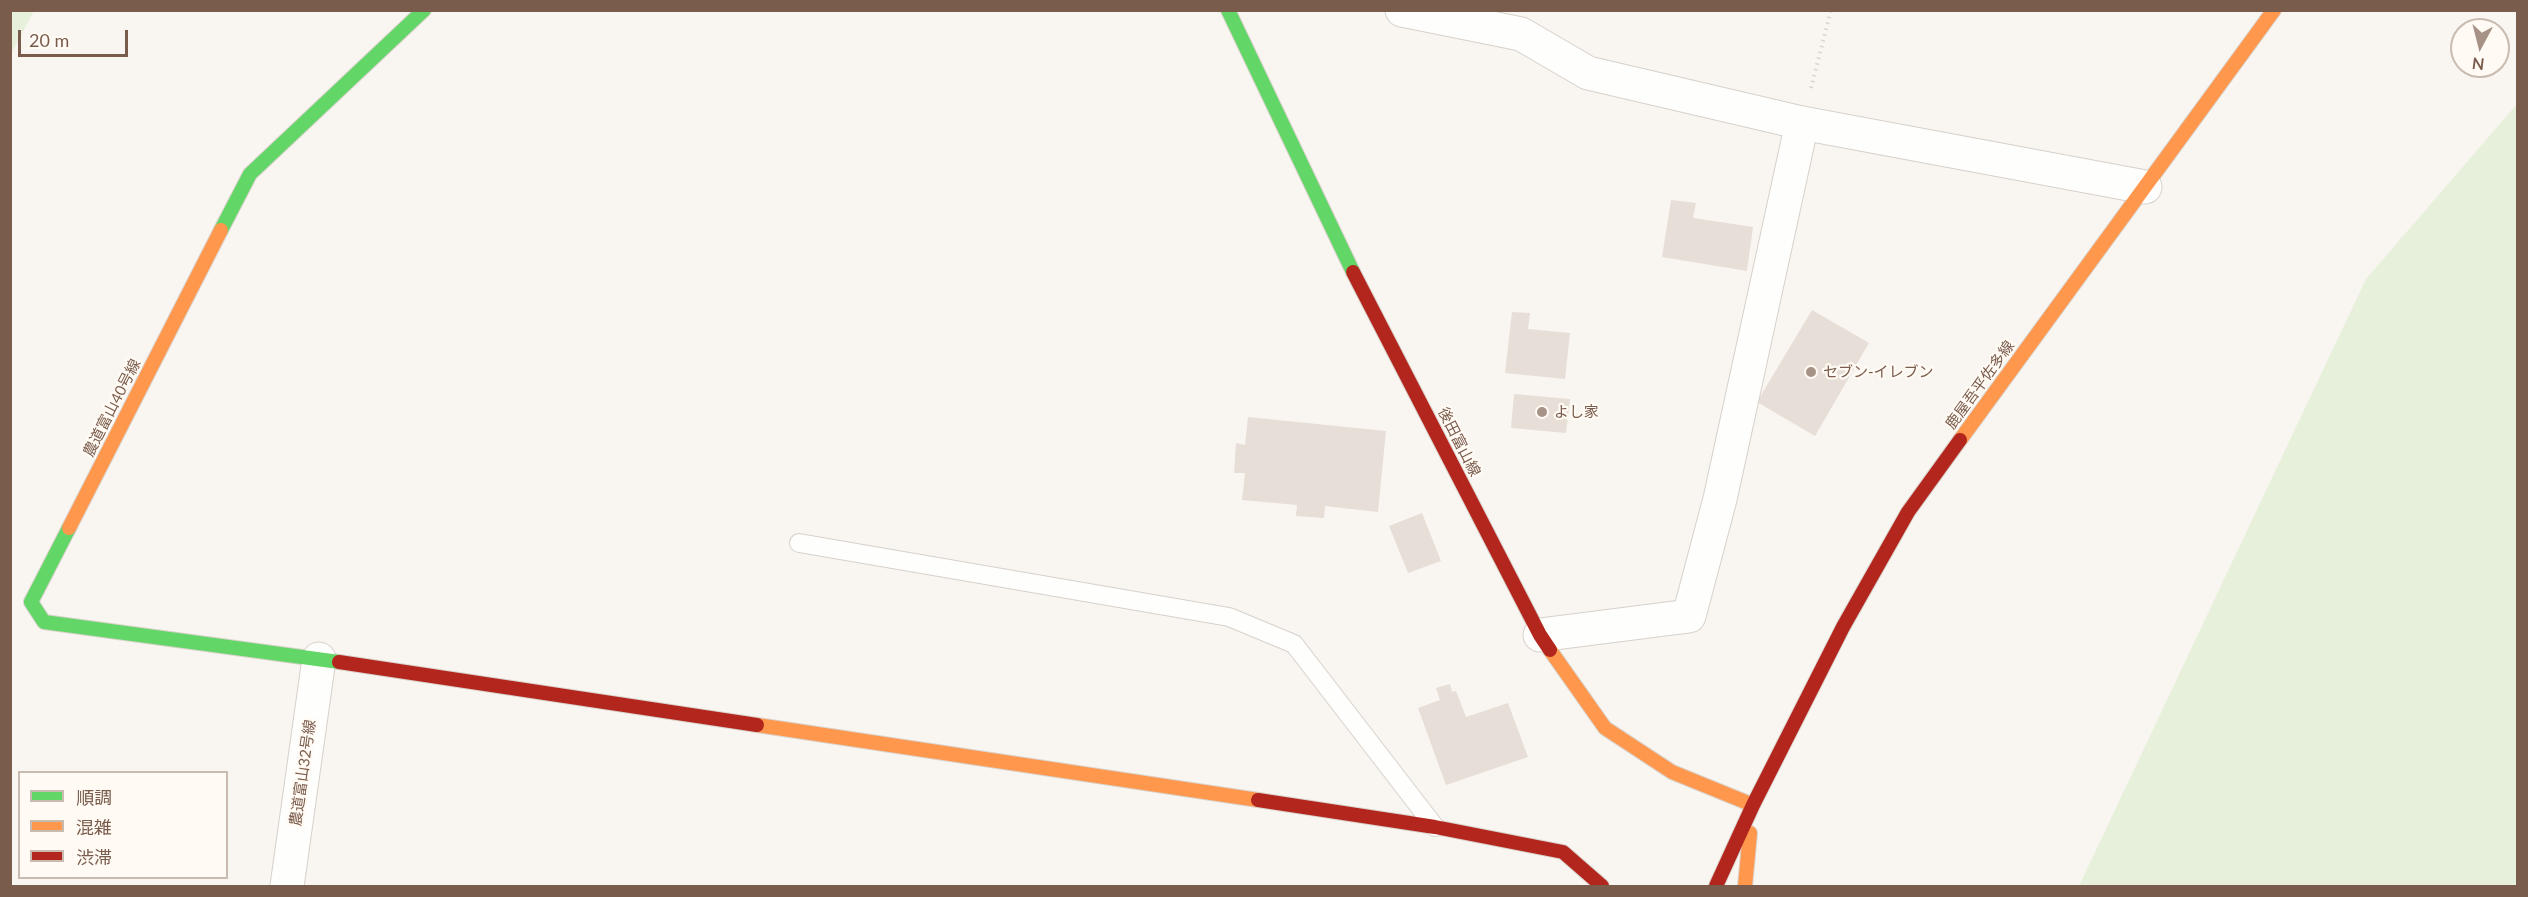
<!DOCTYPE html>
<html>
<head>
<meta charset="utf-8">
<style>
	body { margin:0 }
	#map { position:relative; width:2528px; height:897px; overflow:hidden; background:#f9f5f0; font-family:Lato,"Noto Sans JP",sans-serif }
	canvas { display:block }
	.frame { position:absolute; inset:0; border:12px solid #7a5c4d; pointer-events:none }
	.legend { position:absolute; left:18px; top:771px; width:210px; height:108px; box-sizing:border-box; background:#fffaf3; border:2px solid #cabbb1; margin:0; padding:8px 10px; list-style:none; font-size:18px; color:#7a5c4d }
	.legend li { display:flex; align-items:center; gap:12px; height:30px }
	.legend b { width:30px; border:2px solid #cabbb1 }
	.north { position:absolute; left:2450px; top:18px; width:60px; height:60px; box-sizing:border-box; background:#fffaf3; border:2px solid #cabbb1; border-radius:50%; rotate:187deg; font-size:16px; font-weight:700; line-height:24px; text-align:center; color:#7a5c4d }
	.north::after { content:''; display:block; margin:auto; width:21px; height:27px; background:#a69286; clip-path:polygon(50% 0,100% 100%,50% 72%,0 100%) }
	.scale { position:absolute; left:18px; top:30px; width:110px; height:27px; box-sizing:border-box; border:3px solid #7a5c4d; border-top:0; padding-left:8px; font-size:18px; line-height:21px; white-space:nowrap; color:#7a5c4d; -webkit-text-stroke:4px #fffaf3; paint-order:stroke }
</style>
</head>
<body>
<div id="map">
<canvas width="2528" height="897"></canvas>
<div class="frame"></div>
<ul class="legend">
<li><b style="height:8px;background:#63d668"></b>順調</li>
<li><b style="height:8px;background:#ff974d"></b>混雑</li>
<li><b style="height:8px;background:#b3261e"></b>渋滞</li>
</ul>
<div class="north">N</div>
<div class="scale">20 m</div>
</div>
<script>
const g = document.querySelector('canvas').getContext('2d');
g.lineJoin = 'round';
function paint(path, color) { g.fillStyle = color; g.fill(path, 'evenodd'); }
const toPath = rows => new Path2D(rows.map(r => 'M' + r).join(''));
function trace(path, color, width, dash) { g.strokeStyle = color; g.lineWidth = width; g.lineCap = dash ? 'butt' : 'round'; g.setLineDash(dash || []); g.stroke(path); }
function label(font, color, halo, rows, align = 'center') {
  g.font = font + ' Lato,"Noto Sans JP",sans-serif'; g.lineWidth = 4.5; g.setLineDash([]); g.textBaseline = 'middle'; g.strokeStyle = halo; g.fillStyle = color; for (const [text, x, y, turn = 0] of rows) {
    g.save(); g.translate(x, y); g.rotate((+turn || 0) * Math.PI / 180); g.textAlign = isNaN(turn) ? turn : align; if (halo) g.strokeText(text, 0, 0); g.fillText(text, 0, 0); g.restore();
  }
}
const green = toPath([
	[11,10,34,11,11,54,10,11],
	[2517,104,2517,886,2079,886,2366,279]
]);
const building = toPath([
	[1671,200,1696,203,1693,218,1753,227,1747,271,1662,257],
	[1812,310,1869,343,1815,436,1757,402],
	[1512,312,1530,313,1528,329,1570,333,1565,379,1505,373],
	[1514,394,1570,399,1566,433,1511,428],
	[1248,417,1386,431,1378,512,1325,506,1324,518,1296,516,1297,505,1242,500,1245,473,1234,473,1236,443,1245,445],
	[1422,513,1441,561,1408,573,1389,526],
	[1450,684,1452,692,1456,691,1466,717,1508,703,1528,757,1446,785,1418,708,1440,700,1436,688]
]);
const path = toPath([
	[1811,88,1831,10]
]);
const lane = toPath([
	[799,543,1229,617,1294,644,1435,827]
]);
const street = toPath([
	[1402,10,1521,34,1588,73,1802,123,2145,187],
	[1540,635,1689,616,1720,499,1802,123],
	[287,886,319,659]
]);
const fast = toPath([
	[1228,10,1353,272],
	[221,230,250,174,424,10],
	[69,528,31,602,44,622,339,662]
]);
const slow = toPath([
	[1960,440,2274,10],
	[69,528,221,230],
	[1550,650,1605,728,1672,772,1753,805],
	[757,725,1258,800],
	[1745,886,1750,833]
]);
const jam = toPath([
	[1353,272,1540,635,1550,650],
	[339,662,757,725],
	[1258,800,1435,827,1563,852,1602,886],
	[1716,886,1753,805,1843,627,1908,512,1960,440]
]);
const markers = [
	[1811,372,6,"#a69286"],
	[1542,412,6,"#a69286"]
];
const poiNames = [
	["セブン-イレブン",1823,372],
	["よし家",1554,412]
];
const streetNames = [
	["鹿屋吾平佐多線",1980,385,-54],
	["農道富山40号線",112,408,-63],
	["後田富山線",1459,442,63],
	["農道富山32号線",303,773,-82]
];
paint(green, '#e7f0db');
paint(building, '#e6ded7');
trace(lane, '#d7d1cb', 20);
trace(street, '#d7d1cb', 35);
trace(fast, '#d9d2cb', 16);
trace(slow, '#d9d2cb', 16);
trace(jam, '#d9d2cb', 16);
trace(path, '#dcd5d0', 4, [1.5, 4.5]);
trace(lane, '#fefefd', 18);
trace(street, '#fefefd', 33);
trace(fast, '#63d668', 14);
trace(slow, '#ff974d', 14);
trace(jam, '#b3261e', 14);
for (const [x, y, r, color] of markers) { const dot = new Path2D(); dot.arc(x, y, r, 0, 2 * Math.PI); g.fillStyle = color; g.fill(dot); trace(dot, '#fffaf3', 2); }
label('15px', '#7a5c4d', '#fffaf3', poiNames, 'left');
label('15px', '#7a5c4d', '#fffaf3', streetNames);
</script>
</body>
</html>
